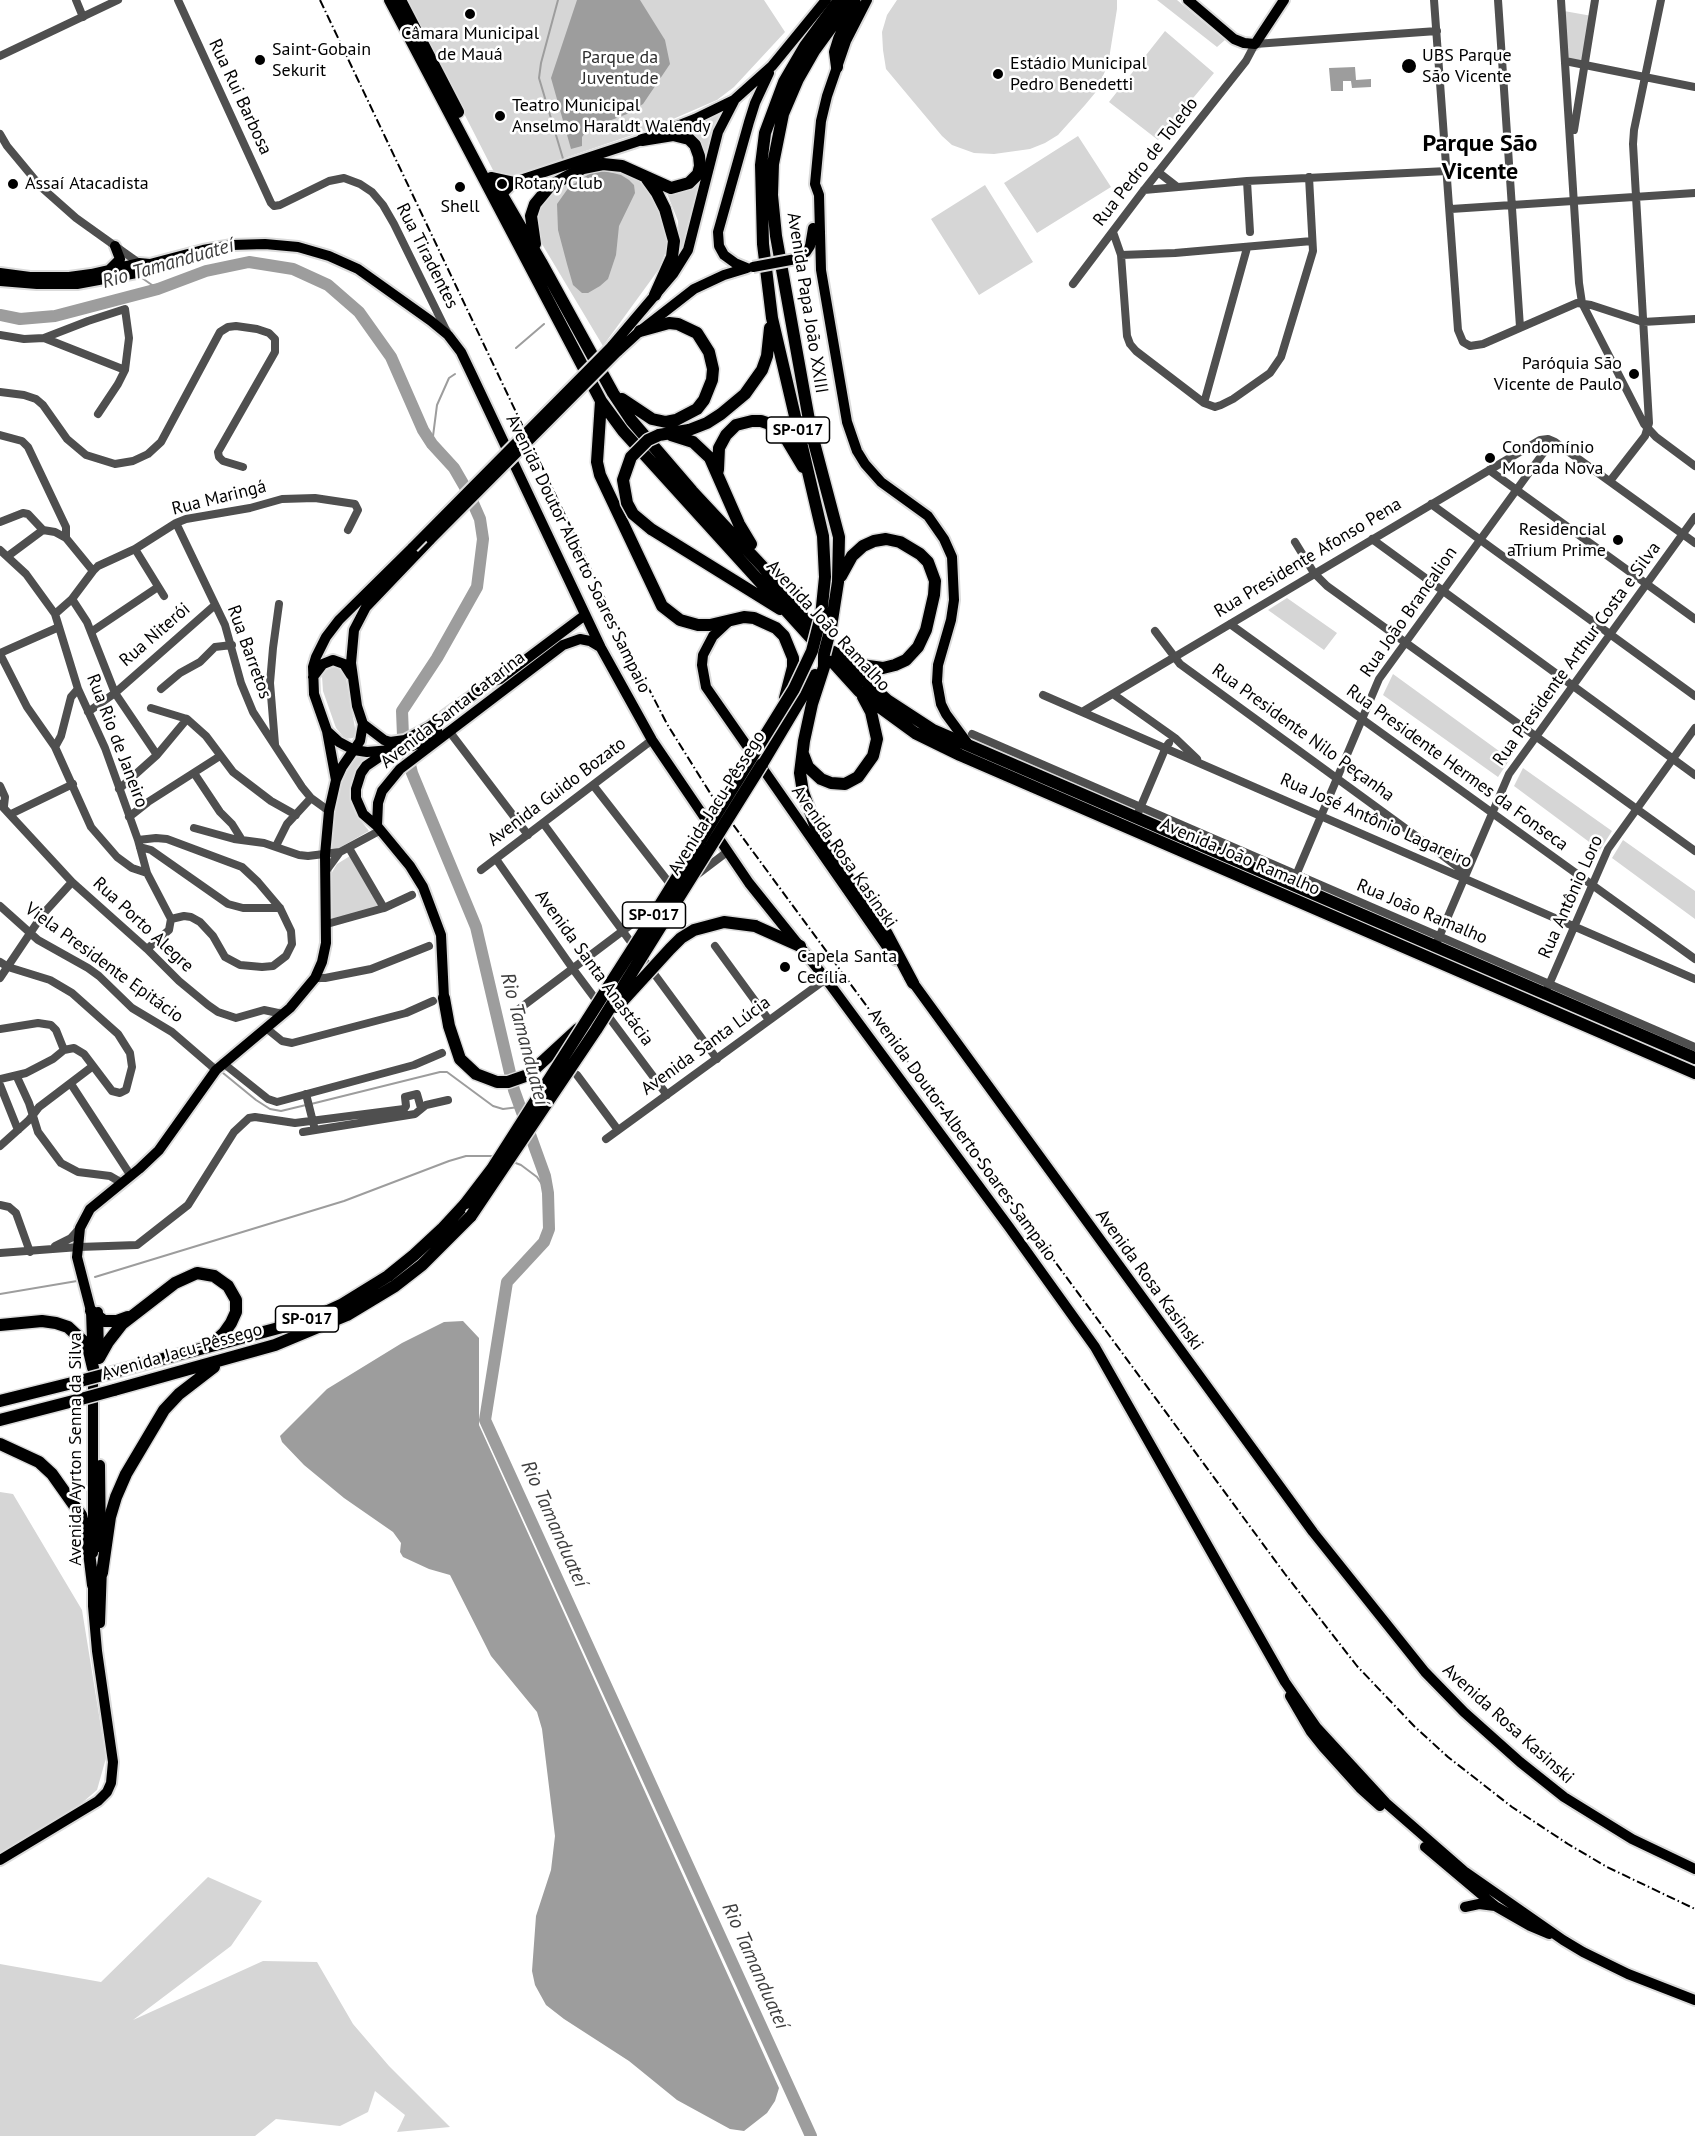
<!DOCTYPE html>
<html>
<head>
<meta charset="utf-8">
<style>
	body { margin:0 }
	canvas { display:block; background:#fff }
</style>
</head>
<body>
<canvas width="1695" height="2136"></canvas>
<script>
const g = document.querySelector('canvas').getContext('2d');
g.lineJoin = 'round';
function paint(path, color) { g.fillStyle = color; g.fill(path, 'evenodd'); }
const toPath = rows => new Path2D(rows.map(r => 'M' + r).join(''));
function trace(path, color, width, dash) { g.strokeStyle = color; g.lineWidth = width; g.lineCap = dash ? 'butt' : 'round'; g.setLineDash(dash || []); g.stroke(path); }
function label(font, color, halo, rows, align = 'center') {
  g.font = font + ' "PT Sans",sans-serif'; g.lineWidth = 5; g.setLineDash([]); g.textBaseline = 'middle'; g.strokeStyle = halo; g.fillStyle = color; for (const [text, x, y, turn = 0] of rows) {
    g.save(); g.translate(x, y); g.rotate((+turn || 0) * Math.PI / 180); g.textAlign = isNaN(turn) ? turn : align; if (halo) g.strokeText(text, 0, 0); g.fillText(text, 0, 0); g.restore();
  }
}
const green = toPath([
	[406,0,764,0,785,32,734,87,717,100,650,129,506,178,494,172],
	[897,0,1117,0,1117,9,1108,65,1095,93,1085,105,1058,135,1045,143,1030,149,994,154,974,153,952,145,942,136,886,69,883,50,882,32,887,15],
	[1157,0,1177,0,1225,40,1217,47],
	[1564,11,1592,16,1585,64,1565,61],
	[1165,31,1214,73,1158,140,1109,102],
	[720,112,685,241,679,254,678,221,666,191,671,191,705,160,677,130,699,124],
	[1078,136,1111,187,1037,233,1004,183],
	[594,169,632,173,652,195,670,241,659,269,603,346,542,244,537,221,541,206,550,192],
	[985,185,1033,262,979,295,931,219],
	[1287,598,1337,633,1324,650,1268,610],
	[337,666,345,673,355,728,356,733,353,738,345,739,336,728,323,691,322,676,326,670],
	[1393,674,1510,759,1498,777,1383,695],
	[376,753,351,790,355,813,369,831,332,852,330,844,337,788,349,763,358,755],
	[1523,768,1612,831,1600,850,1514,786],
	[1623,840,1695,891,1695,919,1612,858],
	[350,856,379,906,331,920,330,882,331,874,337,864],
	[0,1492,13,1494,82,1610,106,1758,97,1790,34,1844,0,1864],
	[208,1877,262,1901,231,1946,133,2020,263,1961,317,1962,353,2024,389,2066,450,2127,397,2132,405,2115,375,2091,368,2112,340,2126,276,2119,255,2136,0,2136,0,1964,101,1982]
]);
const water = toPath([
	[577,0,640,0,665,40,670,64,643,104,627,114,588,129,582,137,582,146,571,149,551,78],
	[1355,67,1356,80,1371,79,1371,87,1352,88,1351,81,1343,81,1343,91,1331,91,1329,68],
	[597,169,621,175,629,180,634,185,635,193,619,226,616,255,608,279,600,286,588,293,582,293,573,285,567,264,558,230,557,204,569,187],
	[463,1321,479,1338,479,1425,779,2088,775,2101,767,2113,744,2131,730,2129,677,2100,629,2061,564,2019,546,2005,535,1985,532,1971,536,1916,551,1870,555,1836,542,1729,537,1712,491,1656,450,1575,429,1569,403,1557,400,1552,401,1543,393,1532,344,1498,304,1465,282,1442,280,1436,327,1389,402,1343,444,1322]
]);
const stream = toPath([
	[558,0,541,63,539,78,564,162],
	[142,278,152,285,163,287],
	[516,348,544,324],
	[432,444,437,405,449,378,455,374],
	[223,1073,256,1100,270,1109,281,1111,306,1105],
	[311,1104,440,1072,447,1072,493,1106,503,1109,519,1107],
	[513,1162,521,1165,537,1177,548,1193],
	[95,1277,344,1201,449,1161,466,1156,496,1156],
	[0,1294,77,1281]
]);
const river = toPath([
	[0,315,20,319,55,316,158,289,206,271,249,262,293,269,328,285,359,312,391,357,423,430,432,444,454,468,469,494,480,519,483,539,477,587,437,658,402,711,403,736,412,773,476,927,514,1090,545,1176,548,1193,549,1229,544,1242,507,1282,485,1420,811,2136]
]);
const minor = toPath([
	[76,0,83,17],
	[178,0,271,203,274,206,280,205,329,181,344,178,360,184,372,192,383,205,394,224,447,332],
	[1434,0,1458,330,1463,342,1470,346,1483,344,1577,303,1591,305,1643,322,1695,319],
	[1498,0,1520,327],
	[1561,0,1579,283,1582,303,1644,424,1656,437,1695,466],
	[0,56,118,0],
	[1565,61,1695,87],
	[1574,130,1595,0],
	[0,134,7,146,41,187,76,218,139,263,140,266],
	[1158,172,1176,186],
	[1247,181,1250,232],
	[1144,190,1247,181,1447,171],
	[1451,209,1695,193],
	[1113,232,1121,255,1127,336,1130,344,1136,351,1204,403,1215,407,1221,405,1233,399,1270,373,1281,357,1313,251,1309,177],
	[1121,255,1175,253,1312,241],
	[1073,284,1144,190,1246,61,1255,44,1437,31],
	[0,335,24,339,44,338,125,370],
	[44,338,88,321,125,309,129,338,125,370,118,384,98,414],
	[0,392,24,395,36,399,43,405,67,439,86,455,115,464,133,461,148,454,161,442,220,332,228,327,236,326,257,329,269,333,275,339,275,352,218,452,219,457,223,461,243,467],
	[1204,403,1247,248],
	[0,435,22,441,28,447,66,527,66,538],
	[1489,470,1695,619],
	[1610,481,1645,436,1649,423,1633,144,1634,130,1661,0],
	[1431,504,1695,696],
	[0,522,23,513,28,514,43,530,55,532,66,538,93,571],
	[176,523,225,625,241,683,253,712,302,787,311,798,329,811],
	[1372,539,1695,775],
	[1295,542,1314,573,1327,586,1695,851],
	[135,549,164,596],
	[0,550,26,574,55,614,78,689,105,748,138,840,147,873,171,919,169,930,147,949],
	[8,556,43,530],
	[72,599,87,622,115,693,157,755],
	[55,614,72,599,93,571,98,566,135,549,176,523,186,519,250,508,282,499,315,498,355,504,358,510,348,530],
	[1230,624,1695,959],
	[1155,631,1180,664,1442,855,1459,868,1464,877],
	[91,632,158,587],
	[0,653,59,627],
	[0,654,27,707,55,747,91,827,117,857,132,868,147,873],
	[161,689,180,673,200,662,215,647,232,645],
	[1113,694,1175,738,1197,759],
	[1043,695,1695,979],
	[151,708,187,719,206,736,233,772,271,801,296,815],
	[88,712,115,693,215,605],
	[1082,712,1540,440,1548,439,1555,442,1695,543],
	[449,731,528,835],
	[972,734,1695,1047],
	[275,744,270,683,273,648,279,604],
	[55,747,61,736,71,697,78,689],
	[194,773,220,812,232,824,242,840],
	[593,785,674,889],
	[0,786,5,797,4,806],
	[119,789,157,755,187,719],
	[0,804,72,882,147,949,179,981,208,1005,218,1012,236,1018,264,1010,283,1014],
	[1138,813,1166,747,1169,743],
	[11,814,73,784],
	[129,817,148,802,220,756],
	[543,823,717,1059],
	[194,828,234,839,264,843,299,855,308,856,340,852,381,830],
	[138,840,156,838,167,839,242,867,258,882,280,908,291,931,292,944,286,956,273,966,262,967,240,965,225,957,213,936,200,922,191,917,184,916,171,919],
	[276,846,287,824,311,798],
	[140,847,151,850,228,904,243,908,280,908],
	[349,848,384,908],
	[496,859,573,969,667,1095],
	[481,870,652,740],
	[326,871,340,852],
	[694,877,727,852],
	[1294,880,1379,679,1552,441],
	[0,906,38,940,88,968,99,976,132,1008,172,1032,216,1070],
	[327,924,384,908,412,895],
	[1437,942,1509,774,1695,517],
	[715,946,769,1020],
	[0,962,8,967,50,980,72,993,118,1034,130,1053,132,1067,126,1090,120,1093,112,1091,84,1054,74,1048,64,1050,53,1059,26,1073,0,1079],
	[0,978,43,914,72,882],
	[315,978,325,978,371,969,429,946],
	[1548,987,1608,849,1695,728],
	[519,1009,657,905],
	[266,1028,282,1041,292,1043,406,1013,433,1001],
	[0,1029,38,1023,51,1025,56,1030,64,1050],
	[223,1063,268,1099,277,1102,414,1065,442,1053],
	[577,1075,618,1130],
	[17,1077,29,1103,38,1132,61,1163,78,1172,110,1176,122,1183],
	[71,1084,131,1176],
	[0,1085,18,1130],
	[306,1094,314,1126],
	[303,1132,415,1114,426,1105,448,1100],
	[606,1139,826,979],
	[0,1146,29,1120,39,1107,93,1066],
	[0,1205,9,1207,16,1213,30,1252],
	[55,1246,71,1238,80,1228],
	[0,1253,79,1247,137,1245,188,1205,234,1132,249,1118,255,1117,295,1123,404,1109,406,1106,405,1097,417,1094,421,1108]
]);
const major = toPath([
	[867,0,846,41,827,96,821,121,815,184,819,195,821,270,847,422,857,451,865,464,881,482,928,516,944,539,952,557,954,600,951,620,938,665,937,682,941,704,946,714,968,744],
	[1188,0,1234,39,1244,43,1255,44,1284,0],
	[491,177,514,182],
	[500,201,504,192,514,182,642,140,695,119,734,100,772,66,826,0],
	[796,259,806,252,810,246,813,228],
	[747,268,735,263,724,255,719,246,718,232,749,122,755,103,769,73],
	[109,270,120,259,115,246],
	[0,273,30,277,69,277,91,274,139,263,150,264,203,250,232,245,265,244,298,247,329,256,358,269,431,321,448,335,461,352,472,375,601,648,652,740,749,883,826,979,1009,1227,1095,1347,1285,1682,1317,1728,1386,1803,1464,1871,1563,1940,1583,1952,1628,1974,1695,2000],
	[0,281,37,284,77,284,142,272,150,264],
	[611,347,673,274,688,250,718,132,734,101],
	[617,352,640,331,694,289,724,275,747,268],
	[431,539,366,607,354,630,351,663,357,706,363,724,384,740,390,742,405,740,429,727,491,682,500,679,585,615],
	[413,547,339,620,326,637,316,657,313,667,314,694,327,731,339,742,354,750,367,752,403,749,417,744,437,730],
	[729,621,713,636,703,655,702,665,706,687,896,960],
	[313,677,323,664,333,660,344,664,351,675],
	[327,731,336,780],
	[388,751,366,766,361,773,356,789,356,798,363,814,377,826,410,866,423,887,441,935,444,998],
	[377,826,378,803,382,791,400,769,563,645,580,639,590,641,600,647],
	[909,977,1313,1532,1425,1672,1464,1712,1520,1762,1564,1797,1632,1839,1695,1869],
	[98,1312,99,1353],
	[100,1465,101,1548],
	[93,1553,93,1368,91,1311,77,1257,80,1228,90,1209,139,1169,159,1150,216,1070,290,1008,315,978,322,962,326,943,325,855,329,811,336,780,342,767,360,741,363,724],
	[100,1623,102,1567],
	[1290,1696,1311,1732,1323,1747,1360,1788,1380,1806],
	[1425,1847,1495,1906,1530,1926,1549,1934],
	[0,1860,98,1801,107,1792,111,1783,113,1762,97,1651,93,1606,93,1577],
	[1465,1907,1479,1904,1495,1906]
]);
const highway = toPath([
	[390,0,601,401,623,431,859,691,878,706,915,733,960,755,1695,1073],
	[400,0,458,112],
	[837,67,835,52,839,39,855,3],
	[647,179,657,193,665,209,674,241,672,257,655,295],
	[495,183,541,262,613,393,631,420,692,491,763,567,811,626],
	[535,244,531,216,535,204,550,186,583,168,603,164,622,166,671,188,689,183,698,174,700,166,699,156,695,145,689,139,673,135,642,140],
	[622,399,652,419,666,422,676,420,697,409,704,400,712,380,713,369,709,352,697,333,678,324,669,323,640,331],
	[601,401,597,462,600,475,662,606,680,620,698,625,710,625,744,617,754,618,776,628,784,636,793,658,793,667,785,698],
	[659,435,689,430,707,423,721,414,745,394,762,370,767,356,770,328],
	[671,435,693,442,710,458,739,524,751,544],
	[718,470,719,448,726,435,736,425,752,421,761,421,773,425,782,432,803,467],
	[651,529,780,609],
	[841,576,852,556,863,546,874,541,886,539,900,542,920,554,928,562,935,581,934,595,926,630,918,647,906,660,895,665,883,668,861,665,845,657],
	[821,616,825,577,823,536,772,318,763,244,761,165,765,133,784,82,805,46,839,0],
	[831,627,838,582,839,537,811,431,776,236,772,195,773,164,783,114,798,79,814,51,851,0],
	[834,652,887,700,933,730,1695,1058],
	[824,654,824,667,812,704,804,741,800,773,803,792,815,825,826,846,887,934,913,983],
	[803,754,808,767,821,779,831,783,845,784,858,777,873,756,877,739,871,712,863,697],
	[762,764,815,675],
	[755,926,800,946],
	[444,998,449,1026,460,1059,476,1074,497,1082,508,1082,528,1075,578,1029],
	[91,1311,104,1321,117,1321,128,1317],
	[0,1325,42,1321,56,1323,68,1327,84,1342,89,1351,93,1368],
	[99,1358,108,1342,122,1324,175,1283,197,1273,214,1276,228,1286,236,1300,236,1312,231,1323,224,1333,212,1344],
	[114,1372,286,1326,317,1316,341,1305,388,1276,414,1255,442,1229,466,1203],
	[114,1390,275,1345,347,1315,395,1286,422,1265,471,1216],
	[0,1401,80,1381],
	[0,1420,81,1399],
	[0,1444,39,1462,52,1474,81,1515,88,1544,93,1585],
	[102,1573,110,1517,116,1497,126,1474,164,1410,179,1394,214,1367]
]);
const rail = toPath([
	[320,0,632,656,667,724,712,796,1285,1574,1357,1666,1415,1727,1448,1757,1512,1807,1568,1844,1607,1867,1695,1909]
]);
const majorBridge = toPath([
	[753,267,796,259],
	[431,539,617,352],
	[413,547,611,347]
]);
const highwayBridge = toPath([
	[651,529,633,514,627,503,623,480,631,457,648,440,659,435],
	[824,654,831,627],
	[617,1007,670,949,681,938,694,930,724,922,755,926],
	[466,1203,492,1169,642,934,794,689,812,651,821,616],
	[471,1216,596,1030,762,764],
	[80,1381,114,1372],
	[81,1399,114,1390]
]);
const markers = [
	[470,14,6,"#000"],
	[260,60,6,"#000"],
	[1409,66,8,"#000"],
	[998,74,6,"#000"],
	[500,116,6,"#000"],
	[13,184,6,"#000"],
	[502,184,6,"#000"],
	[460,187,6,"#000"],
	[1634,374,6,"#000"],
	[1490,458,6,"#000"],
	[1618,540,6,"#000"],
	[785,967,6,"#000"]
];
const shields = [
	[798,430,63],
	[654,915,63],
	[307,1319,63]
];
const shieldNames = [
	["SP-017",798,430],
	["SP-017",654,915],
	["SP-017",307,1319]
];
const poiNames = [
	["Câmara Municipal",470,34,"center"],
	["de Mauá",470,55,"center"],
	["Saint-Gobain",272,50],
	["Sekurit",272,71],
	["UBS Parque",1422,56],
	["São Vicente",1422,77],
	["Estádio Municipal",1010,64],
	["Pedro Benedetti",1010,85],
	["Teatro Municipal",512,106],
	["Anselmo Haraldt Walendy",512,127],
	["Assaí Atacadista",25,184],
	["Rotary Club",514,184],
	["Shell",460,207,"center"],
	["Paróquia São",1622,364,"right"],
	["Vicente de Paulo",1622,385,"right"],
	["Condomínio",1502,448],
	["Morada Nova",1502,469],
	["Residencial",1606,530,"right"],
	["aTrium Prime",1606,551,"right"],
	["Capela Santa",797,957],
	["Cecília",797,978]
];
const parkNames = [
	["Parque da",620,58],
	["Juventude",620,79]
];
const streetNames = [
	["Rua Rui Barbosa",240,97,65],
	["Rua Pedro de Toledo",1146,162,-52],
	["Rua Tiradentes",427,256,63],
	["Avenida Papa João XXIII",807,303,81],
	["Rua Maringá",219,498,-14],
	["Avenida Doutor Alberto Soares Sampaio",578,554,64],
	["Rua Presidente Afonso Pena",1308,558,-31],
	["Rua João Brancalion",1409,612,-55],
	["Avenida João Ramalho",828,626,47],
	["Rua Niterói",155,635,-41],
	["Rua Barretos",249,652,70],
	["Rua Presidente Arthur Costa e Silva",1577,654,-54],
	["Avenida Santa Catarina",453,710,-38],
	["Rua Presidente Nilo Peçanha",1303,733,36],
	["Rua Rio de Janeiro",117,741,69],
	["Rua Presidente Hermes da Fonseca",1457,768,36],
	["Avenida Guido Bozato",557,792,-37],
	["Avenida Jacu-Pêssego",717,803,-58],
	["Rua José Antônio Lagareiro",1376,821,24],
	["Avenida Rosa Kasinski",844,857,55],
	["Avenida João Ramalho",1240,857,23],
	["Rua Antônio Loro",1571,897,-66],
	["Rua João Ramalho",1422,912,23],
	["Rua Porto Alegre",143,925,43],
	["Viela Presidente Epitácio",104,963,36],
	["Avenida Santa Anastácia",594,968,54],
	["Avenida Santa Lúcia",706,1046,-36],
	["Avenida Doutor Alberto Soares Sampaio",962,1135,54],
	["Avenida Rosa Kasinski",1149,1280,54],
	["Avenida Jacu-Pêssego",182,1352,-16],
	["Avenida Ayrton Senna da Silva",76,1449,-90],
	["Avenida Rosa Kasinski",1508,1724,42]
];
const waterNames = [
	["Rio Tamanduateí",168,264,-16],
	["Rio Tamanduateí",524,1039,75],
	["Rio Tamanduateí",554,1524,66],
	["Rio Tamanduateí",755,1966,66]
];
const districtNames = [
	["Parque São",1480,144],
	["Vicente",1480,172]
];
paint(green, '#d6d6d6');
paint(water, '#9d9d9d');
trace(stream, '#9d9d9d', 2);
trace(river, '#9d9d9d', 12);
trace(major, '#dbdbdb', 14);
trace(highway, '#dbdbdb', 15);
trace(minor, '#4f4f4f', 8);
trace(major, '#000', 10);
trace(highway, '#000', 12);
trace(rail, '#000', 2, [9, 3, 1.5, 3]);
trace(majorBridge, '#dbdbdb', 14, []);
trace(highwayBridge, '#dbdbdb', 15, []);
trace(majorBridge, '#000', 10);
trace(highwayBridge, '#000', 12);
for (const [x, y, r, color] of markers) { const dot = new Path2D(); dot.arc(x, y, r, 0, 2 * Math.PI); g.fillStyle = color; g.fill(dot); trace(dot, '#fff', 2); }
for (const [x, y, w] of shields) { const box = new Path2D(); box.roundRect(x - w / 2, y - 13, w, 26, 4.5); g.fillStyle = '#fff'; g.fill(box); trace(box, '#000', 1.5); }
label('bold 16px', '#000', null, shieldNames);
label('18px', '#000', '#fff', poiNames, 'left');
label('18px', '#2d2d2d', '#fff', parkNames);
label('18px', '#000', '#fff', streetNames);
label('italic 20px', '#3e3e3e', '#fff', waterNames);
label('bold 24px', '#000', '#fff', districtNames);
</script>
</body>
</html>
